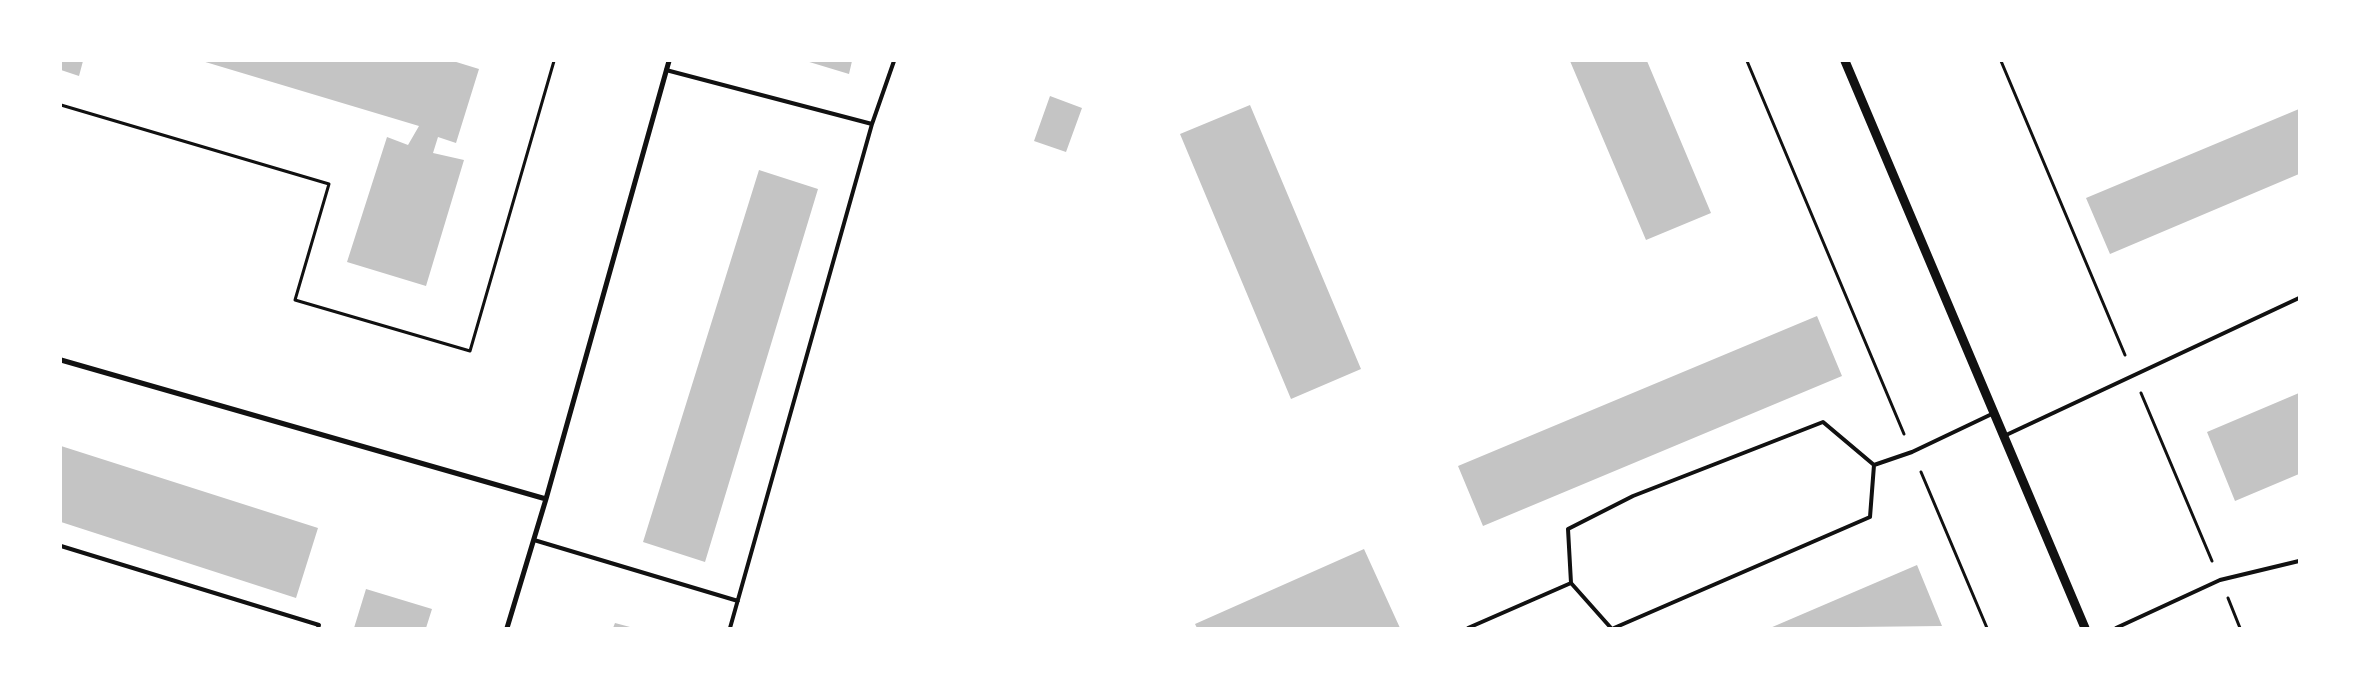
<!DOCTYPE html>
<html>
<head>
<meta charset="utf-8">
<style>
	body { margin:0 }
	#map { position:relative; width:2360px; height:689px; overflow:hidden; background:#fff; font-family:"Nunito Sans",sans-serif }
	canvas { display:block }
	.frame { position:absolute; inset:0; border:62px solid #fff; pointer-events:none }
</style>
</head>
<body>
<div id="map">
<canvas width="2360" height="689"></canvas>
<div class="frame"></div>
</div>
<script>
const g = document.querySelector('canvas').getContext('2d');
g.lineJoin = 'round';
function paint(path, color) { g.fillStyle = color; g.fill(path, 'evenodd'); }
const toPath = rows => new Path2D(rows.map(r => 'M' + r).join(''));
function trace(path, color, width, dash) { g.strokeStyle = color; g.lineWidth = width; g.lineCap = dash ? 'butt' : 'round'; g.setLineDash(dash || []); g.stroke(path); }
const building = toPath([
	[61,61,83,61,79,76,61,70],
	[202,61,453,61,479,69,456,143,438,137,433,153,464,160,426,286,347,262,387,137,408,145,419,126],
	[806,61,852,61,849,74],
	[1570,61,1647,61,1711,213,1646,240],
	[1050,96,1082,108,1066,152,1034,141],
	[1250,105,1361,369,1291,399,1180,134],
	[2299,109,2299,174,2110,254,2086,198],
	[759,170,818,189,705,562,643,542],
	[1817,316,1842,376,1483,526,1458,466],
	[2299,393,2299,474,2235,501,2207,432],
	[61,446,318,528,296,598,61,522],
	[1364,549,1400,628,1197,628,1195,624],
	[1917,565,1942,626,1770,628],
	[366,589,432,609,426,628,354,628],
	[615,623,630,627,630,628,613,628]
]);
const path = toPath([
	[1747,61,1904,434],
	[2001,61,2125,355],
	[61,105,329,184,295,300,470,351,554,61],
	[2141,393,2212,561],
	[1921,472,1987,628],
	[2228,598,2240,628]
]);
const service = toPath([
	[666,70,872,124],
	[2004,436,2299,298],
	[534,540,738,601],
	[61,546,319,625,318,628],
	[1571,583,1568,529,1633,496,1823,422,1874,465],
	[730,628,872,124,894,61],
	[1468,628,1571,583,1611,628],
	[1614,628,1870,517,1874,465,1912,452,1994,413],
	[2116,628,2220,580,2299,561]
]);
const minor = toPath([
	[61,360,546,499],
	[507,628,546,499,669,61]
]);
const tertiary = toPath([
	[1845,61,2085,628]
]);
paint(building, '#c4c4c4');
trace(path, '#111', 3);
trace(service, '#111', 4);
trace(minor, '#111', 5);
trace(tertiary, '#111', 9);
</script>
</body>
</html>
